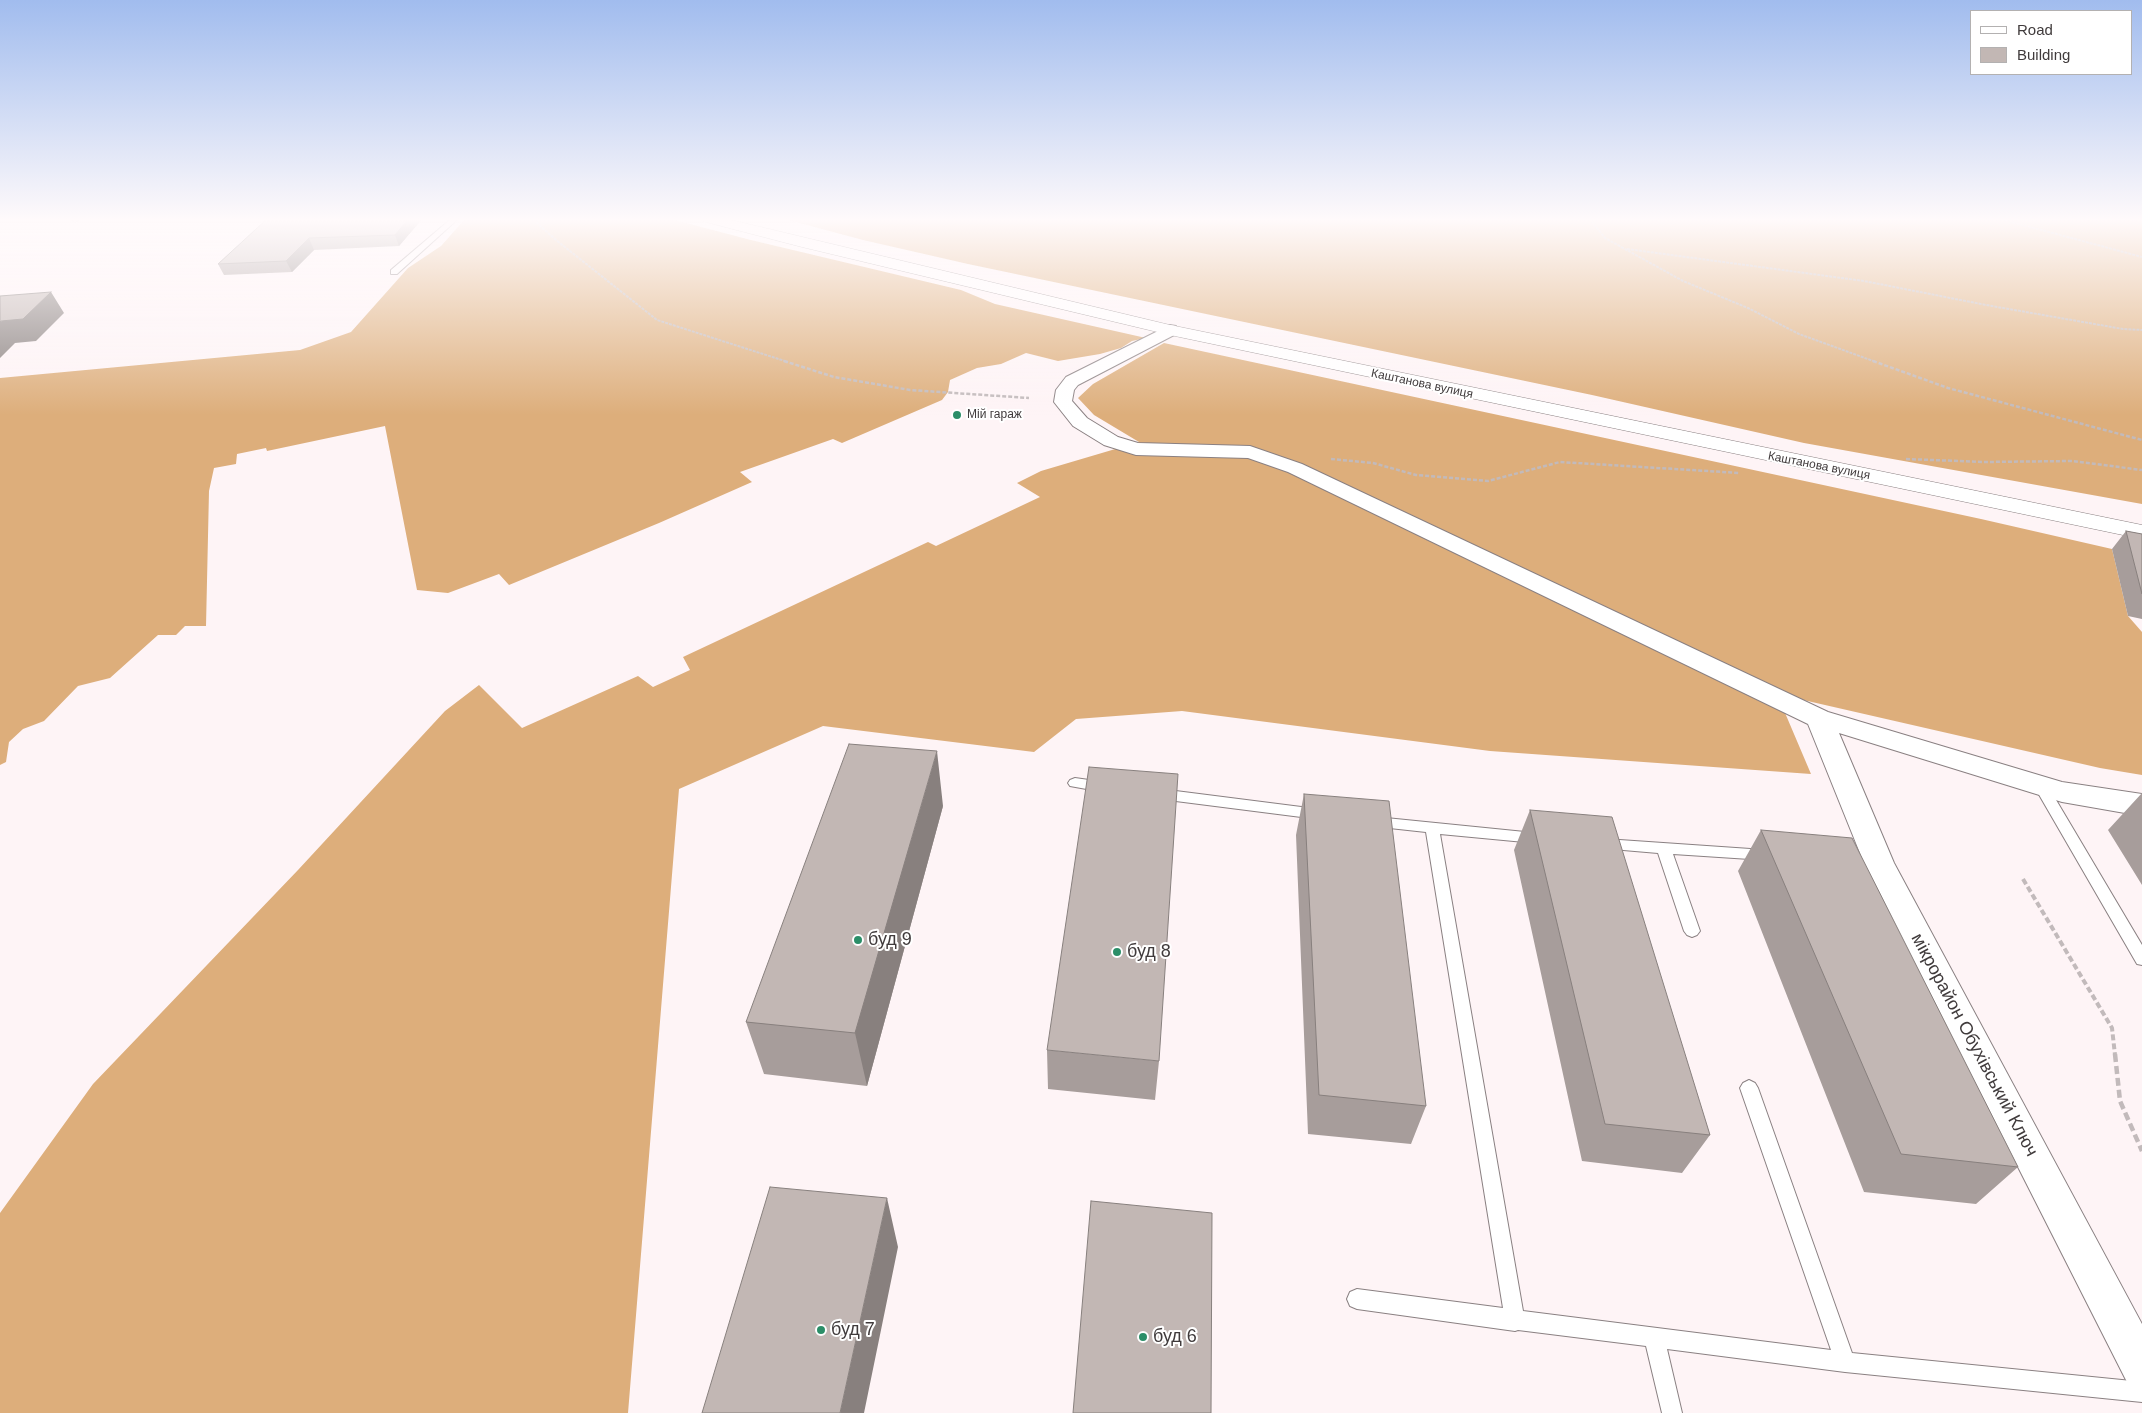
<!DOCTYPE html>
<html>
<head>
<meta charset="utf-8">
<style>
	body { margin:0 }
	#map { position:relative; width:2142px; height:1413px; overflow:hidden; background:#fef4f6; font-family:Arial,sans-serif }
	canvas { display:block }
	.legend { position:absolute; left:1970px; top:10px; width:162px; height:65px; box-sizing:border-box; background:#fff; border:1px solid #b3b1b1; margin:0; padding:6px 9px; list-style:none; font-size:15px; color:#403b3c }
	.legend li { display:flex; align-items:center; gap:10px; height:25px }
	.legend b { width:25px; border:1px solid #b3b1b1 }
</style>
</head>
<body>
<div id="map">
<canvas width="2142" height="1413"></canvas>
<ul class="legend">
<li><b style="height:6px;background:#fff"></b>Road</li>
<li><b style="height:14px;background:#c2b7b4"></b>Building</li>
</ul>
</div>
<script>
const g = document.querySelector('canvas').getContext('2d');
g.lineJoin = 'round';
function paint(path, color) { g.fillStyle = color; g.fill(path, 'evenodd'); }
const toPath = rows => new Path2D(rows.map(r => 'M' + r).join(''));
function trace(path, color, width, dash) { g.strokeStyle = color; g.lineWidth = width; g.lineCap = dash ? 'butt' : 'round'; g.setLineDash(dash || []); g.stroke(path); }
function label(font, color, halo, rows, align = 'center') {
  g.font = font + ' Arial,sans-serif'; g.lineWidth = 4; g.setLineDash([]); g.textBaseline = 'middle'; g.strokeStyle = halo; g.fillStyle = color; for (const [text, x, y, turn = 0] of rows) {
    g.save(); g.translate(x, y); g.rotate((+turn || 0) * Math.PI / 180); g.textAlign = isNaN(turn) ? turn : align; if (halo) g.strokeText(text, 0, 0); g.fillText(text, 0, 0); g.restore();
  }
}
const forest = toPath([
	[466,218,667,218,751,240,961,290,995,304,1146,338,1132,341,1121,348,1100,354,1058,361,1026,353,1001,364,977,368,950,380,948,392,942,400,842,443,833,439,740,472,752,482,659,523,509,585,499,574,448,593,417,590,385,426,267,451,266,448,237,454,236,464,214,468,209,491,206,626,185,626,176,635,158,635,110,678,78,686,44,721,23,729,9,742,6,762,0,765,0,378,300,350,351,332,408,268,441,246],
	[781,218,2142,218,2142,504,1804,443,1592,395,968,264,863,240],
	[1164,343,1981,519,2112,549,2128,616,2142,632,2142,775,2100,768,1777,694,1811,774,1490,751,1182,711,1076,719,1034,752,823,726,679,789,628,1413,0,1413,0,1213,93,1084,298,870,445,711,479,685,522,728,638,676,653,687,690,670,683,657,928,542,936,546,1040,497,1017,483,1041,471,1139,442,1094,415,1078,398,1093,384]
]);
const pathFar3 = toPath([
	[538,218,537,223,556,240,657,320,788,362],
	[677,218,686,220],
	[1589,218,1605,238,1683,281,1748,308,1799,334,1876,362],
	[1997,218,2142,257],
	[1627,249,1864,281,1986,305,2123,329,2142,330]
]);
const pathFar2 = toPath([
	[784,361,834,377,910,390,1029,398],
	[1873,361,1948,388,2142,440],
	[1331,459,1373,463,1416,475,1488,481,1560,462,1740,473],
	[1906,459,1984,462,2072,461,2142,470]
]);
const pathFar1 = toPath([
	[2023,879,2112,1028,2115,1055]
]);
const path = toPath([
	[2115,1054,2120,1101,2142,1151]
]);
const service = toPath([
	[74,218,81,218,75,222,72,220,74,218],
	[452,218,459,218,397,274,391,274,391,270,452,218],
	[1075,778,1103,782,1108,784,1110,787,1108,790,1103,792,1070,786,1068,783,1070,780,1075,778],
	[2041,781,2046,783,2142,945,2142,965,2137,964,2034,786,2036,783,2041,781],
	[1160,789,1317,809,1322,810,1324,814,1322,818,1317,819,1160,799,1155,797,1153,794,1155,791,1160,789],
	[1376,817,1535,833,1540,834,1542,838,1540,842,1535,843,1440,834,1523,1311,1831,1350,1740,1088,1743,1083,1749,1080,1755,1083,1758,1088,1852,1353,2142,1382,2142,1402,1845,1372,1667,1349,1682,1413,1662,1413,1646,1346,1518,1330,1515,1331,1357,1309,1350,1306,1347,1299,1350,1292,1357,1289,1503,1308,1426,832,1371,826,1369,822,1371,818,1376,817],
	[1605,839,1765,850,1770,851,1772,855,1770,859,1765,860,1673,854,1700,931,1697,935,1692,937,1687,935,1684,931,1658,853,1600,848,1598,844,1600,840,1605,839]
]);
const minor = toPath([
	[1170,325,1176,326,1178,330,1176,334,1078,385,1074,390,1072,401,1087,418,1118,437,1138,443,1250,446,1302,464,1828,712,2062,782,2142,794,2142,816,2062,802,1839,733,1894,863,2142,1324,2142,1388,2127,1382,1864,863,1808,724,1288,472,1248,458,1136,455,1104,445,1073,426,1054,402,1056,390,1066,377,1170,325]
]);
const secondary = toPath([
	[700,218,723,218,1170,325,2142,525,2142,539,1170,335,802,247,702,221,700,218]
]);
const wall = toPath([
	[268,218,423,218,399,246,314,250,292,272,224,275,218,264],
	[2126,531,2142,534,2142,619,2128,616,2112,549],
	[2142,793,2142,885,2108,830],
	[1304,794,1426,1106,1411,1144,1308,1134,1296,835],
	[943,806,867,1086,764,1074,746,1022],
	[1530,810,1710,1135,1682,1173,1582,1161,1514,850],
	[1761,830,2018,1167,1976,1204,1864,1192,1738,871],
	[1047,1050,1159,1061,1155,1100,1048,1089]
]);
const shadedWall = toPath([
	[409,218,423,218,399,246,395,235],
	[309,238,314,250,292,272,286,261],
	[51,292,64,313,36,341,15,343,0,358,0,322],
	[937,751,943,806,867,1086,855,1033],
	[887,1198,898,1247,864,1413,840,1413]
]);
const building = toPath([
	[268,218,409,218,395,235,309,238,286,261,218,264,268,218],
	[51,292,23,319,1,321,0,322,0,296,51,292],
	[2126,531,2142,534,2142,594,2126,531],
	[849,744,937,751,855,1033,746,1022,849,744],
	[1089,767,1178,774,1159,1061,1047,1050,1089,767],
	[1304,794,1389,801,1426,1106,1319,1095,1304,794],
	[1530,810,1612,817,1710,1135,1605,1124,1530,810],
	[1761,830,1852,838,2018,1167,1901,1154,1761,830],
	[770,1187,887,1198,840,1413,702,1413,770,1187],
	[1091,1201,1212,1213,1211,1413,1073,1413,1091,1201]
]);
const markers = [
	[957,415,5,"#2b8e68"],
	[858,940,5,"#2b8e68"],
	[1117,952,5,"#2b8e68"],
	[821,1330,5,"#2b8e68"],
	[1143,1337,5,"#2b8e68"]
];
const farStreetnames = [
	["Каштанова вулиця",1422,384,12],
	["Каштанова вулиця",1819,466,11]
];
const farPoinames = [
	["Мій гараж",967,415]
];
const nearPoinames = [
	["буд 9",868,940],
	["буд 8",1127,952],
	["буд 7",831,1330],
	["буд 6",1153,1337]
];
const nearStreetnames = [
	["мікрорайон Обухівський Ключ",1974,1045,62]
];
paint(forest, '#ddae7b');
trace(service, '#8a8082', 2);
trace(minor, '#8a8082', 2);
trace(secondary, '#8a8082', 1);
trace(pathFar3, '#c2babb', 2, [3, 1]);
trace(pathFar2, '#c2babb', 2.5, [4, 2]);
trace(pathFar1, '#c2babb', 4, [6, 3]);
trace(path, '#c2babb', 4.5, [8, 4]);
paint(service, '#fff');
paint(minor, '#fff');
paint(secondary, '#fff');
paint(wall, '#a79d9b');
paint(shadedWall, '#88807e');
paint(building, '#c2b7b4');
trace(building, '#88807e', 1);
const sky = g.createLinearGradient(0, 0, 0, 415);
sky.addColorStop(0, '#a1bcee');
sky.addColorStop(0.53, '#fffafb');
sky.addColorStop(1, '#fffafb00');
g.fillStyle = sky;
g.fillRect(0, 0, 2142, 415);
for (const [x, y, r, color] of markers) { const dot = new Path2D(); dot.arc(x, y, r, 0, 2 * Math.PI); g.fillStyle = color; g.fill(dot); trace(dot, '#fff', 2); }
label('12px', '#403b3c', '#fff', farStreetnames);
label('12px', '#403b3c', '#fff', farPoinames, 'left');
label('18px', '#403b3c', '#fff', nearPoinames, 'left');
label('18px', '#403b3c', '#fff', nearStreetnames);
</script>
</body>
</html>
